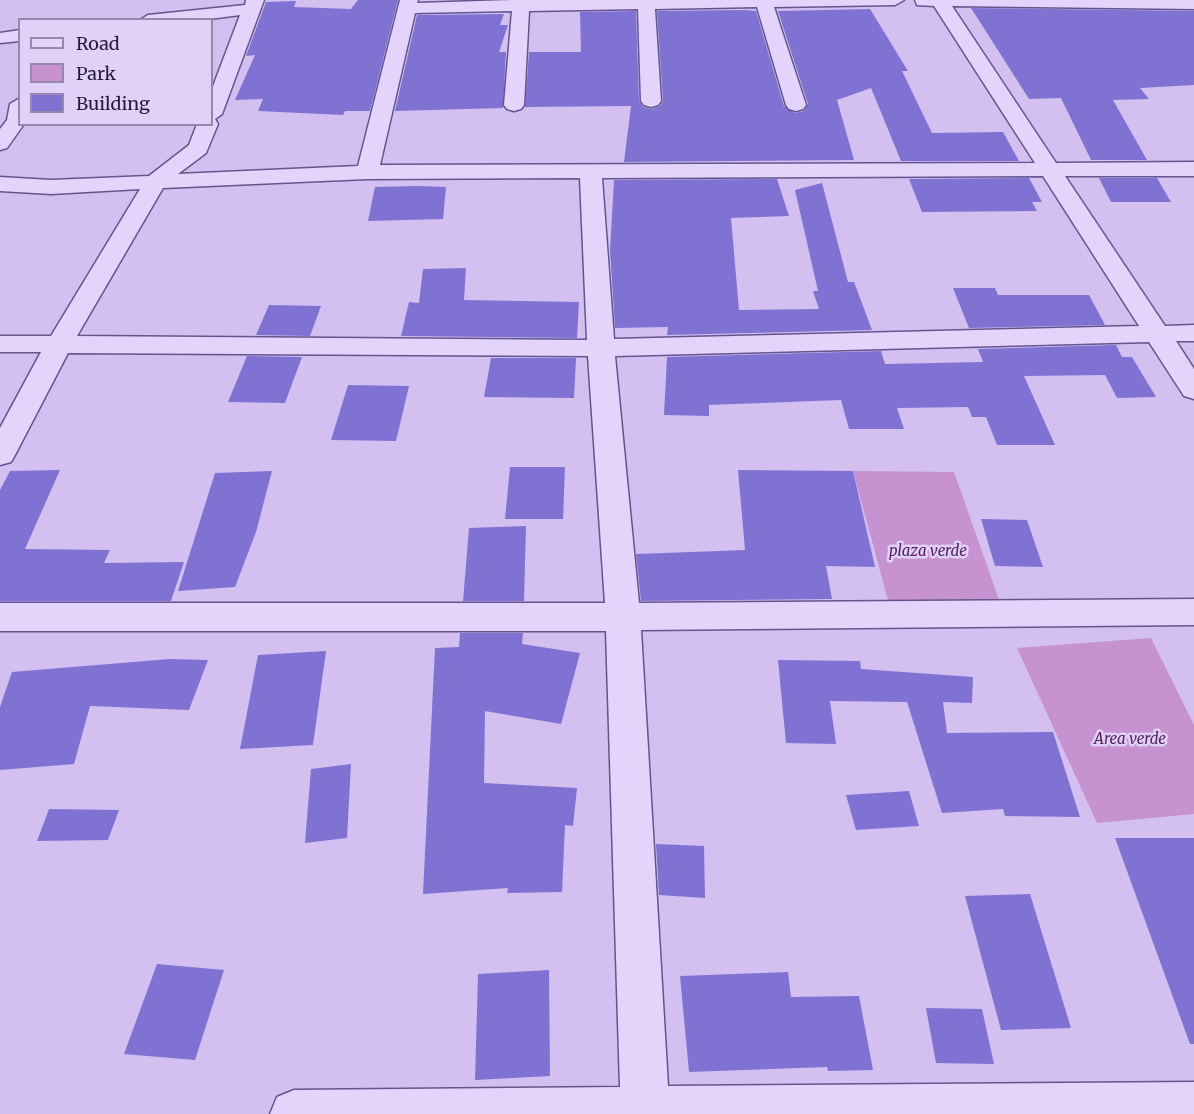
<!DOCTYPE html>
<html>
<head>
<meta charset="utf-8">
<style>
	body { margin:0 }
	#map { position:relative; width:1194px; height:1114px; overflow:hidden; background:#d4bff1; font-family:Merriweather,serif }
	canvas { display:block }
	.legend { position:absolute; left:18px; top:18px; width:195px; height:108px; box-sizing:border-box; background:#e1d0f8; border:2px solid #9588ac; margin:0; padding:8px 10px; list-style:none; font-size:18px; color:#221c3a }
	.legend li { display:flex; align-items:center; gap:12px; height:30px }
	.legend b { width:30px; border:2px solid #9588ac }
</style>
</head>
<body>
<div id="map">
<canvas width="1194" height="1114"></canvas>
<ul class="legend">
<li><b style="height:8px;background:#e4d3fb"></b>Road</li>
<li><b style="height:16px;background:#c692d0"></b>Park</li>
<li><b style="height:16px;background:#7f72d3"></b>Building</li>
</ul>
</div>
<script>
const g = document.querySelector('canvas').getContext('2d');
g.lineJoin = 'round';
function paint(path, color) { g.fillStyle = color; g.fill(path, 'evenodd'); }
const toPath = rows => new Path2D(rows.map(r => 'M' + r).join(''));
function trace(path, color, width, dash) { g.strokeStyle = color; g.lineWidth = width; g.lineCap = dash ? 'butt' : 'round'; g.setLineDash(dash || []); g.stroke(path); }
function label(font, color, halo, rows, align = 'center') {
  g.font = font + ' Merriweather,serif'; g.lineWidth = 5; g.setLineDash([]); g.textBaseline = 'middle'; g.strokeStyle = halo; g.fillStyle = color; for (const [text, x, y, turn = 0] of rows) {
    g.save(); g.translate(x, y); g.rotate((+turn || 0) * Math.PI / 180); g.textAlign = isNaN(turn) ? turn : align; if (halo) g.strokeText(text, 0, 0); g.fillText(text, 0, 0); g.restore();
  }
}
const green = toPath([
	[853,471,954,472,1002,608,889,604],
	[1151,638,1194,725,1194,814,1097,823,1017,648]
]);
const building = toPath([
	[358,0,398,0,370,111,345,111,343,115,258,111,263,99,235,100,255,55,246,56,266,2,296,1,294,7,351,9],
	[971,8,1194,11,1194,85,1140,88,1149,99,1113,100,1147,160,1091,160,1061,98,1029,99],
	[870,9,908,71,902,71,932,133,1003,132,1019,161,901,161,871,88,837,100,854,160,624,162,631,106,525,107,529,52,581,52,580,12,636,11,639,101,643,107,652,109,660,106,663,101,657,11,746,10,756,11,784,106,795,113,804,111,808,104,778,11],
	[504,14,500,25,508,25,499,52,506,52,503,108,395,111,417,15],
	[1029,178,1042,202,1032,202,1037,211,922,212,909,179],
	[1099,178,1157,178,1171,202,1111,202],
	[777,179,789,216,731,218,739,310,819,309,813,291,818,291,795,190,822,183,848,282,854,282,872,330,667,335,668,327,615,328,610,250,614,180],
	[418,186,446,187,443,219,368,221,375,187],
	[466,268,464,300,579,302,577,338,401,336,409,302,419,303,423,269],
	[953,288,995,288,998,295,1089,295,1105,325,969,328],
	[269,305,321,306,310,336,256,335],
	[1116,345,1122,357,1132,357,1156,397,1117,398,1105,375,1024,376,1055,445,997,445,986,417,972,417,968,407,897,408,904,429,849,429,841,400,709,405,709,416,664,415,667,357,881,351,885,364,983,362,978,349],
	[247,356,302,357,285,403,228,402],
	[491,358,576,358,574,398,484,397],
	[348,385,409,386,396,441,331,440],
	[510,467,565,467,563,519,505,519],
	[60,470,25,549,110,550,104,563,184,562,171,601,0,601,0,490,10,471],
	[738,470,853,471,875,567,826,566,832,599,641,601,636,554,745,550],
	[272,471,256,532,235,587,178,591,215,473],
	[981,519,1027,520,1043,567,995,566],
	[526,526,524,601,463,601,469,528],
	[460,633,523,633,522,644,580,653,561,724,485,711,484,783,577,788,573,826,565,825,562,892,507,893,508,888,423,894,435,648,459,647],
	[326,651,313,745,240,749,258,655],
	[170,659,208,660,189,710,90,706,74,764,0,770,0,707,12,672],
	[778,660,860,661,861,669,973,677,972,703,943,702,947,733,1053,732,1080,817,1005,816,1003,809,942,813,907,702,830,701,836,744,786,743],
	[351,764,347,838,305,843,311,769],
	[909,791,919,826,856,830,846,795],
	[49,809,119,810,108,840,37,841],
	[1115,838,1194,838,1194,1044,1190,1044],
	[656,844,704,846,705,898,659,895],
	[1030,894,1071,1028,1001,1030,965,896],
	[157,964,224,970,195,1060,124,1054],
	[549,970,550,1076,475,1080,478,974],
	[788,972,791,997,859,996,873,1070,828,1071,827,1067,689,1072,680,976],
	[926,1008,982,1009,994,1064,936,1063]
]);
const street = toPath([
	[246,0,264,0,222,114,215,119,218,124,206,153,178,174,358,166,400,0,418,0,417,3,512,0,904,0,895,5,774,7,806,105,803,109,796,111,789,109,786,105,757,7,655,9,661,101,658,105,651,107,644,105,641,101,638,9,529,11,524,105,521,109,514,111,507,109,504,105,512,11,415,13,380,165,1035,163,934,6,917,5,915,0,1194,0,1194,9,952,6,1056,163,1194,162,1194,176,1065,176,1165,326,1194,325,1194,341,1176,341,1194,369,1194,399,1184,396,1149,342,615,356,639,603,1194,599,1194,625,641,630,668,1086,1194,1082,1194,1114,270,1114,277,1097,294,1090,620,1087,606,631,0,631,0,603,605,603,588,356,68,353,15,455,11,462,0,465,0,428,41,352,0,352,0,336,51,336,140,189,51,194,0,191,0,177,51,180,149,176,189,145,197,124,212,124,212,89,240,15,202,20,140,20,148,15,245,5,246,0],
	[1043,176,1139,326,614,339,602,178,1043,176],
	[580,178,587,340,77,336,163,188,367,179,580,178],
	[20,30,20,41,0,43,0,33,20,30],
	[20,98,20,124,24,124,7,148,0,150,0,129,7,120,10,104,20,98]
]);
const parkNames = [
	["plaza verde",928,552],
	["Area verde",1130,740]
];
paint(green, '#c692d0');
paint(building, '#7f72d3');
trace(street, '#63568c', 3);
paint(street, '#e4d3fb');
label('italic 15px', '#572158', '#e1d0f8', parkNames);
</script>
</body>
</html>
